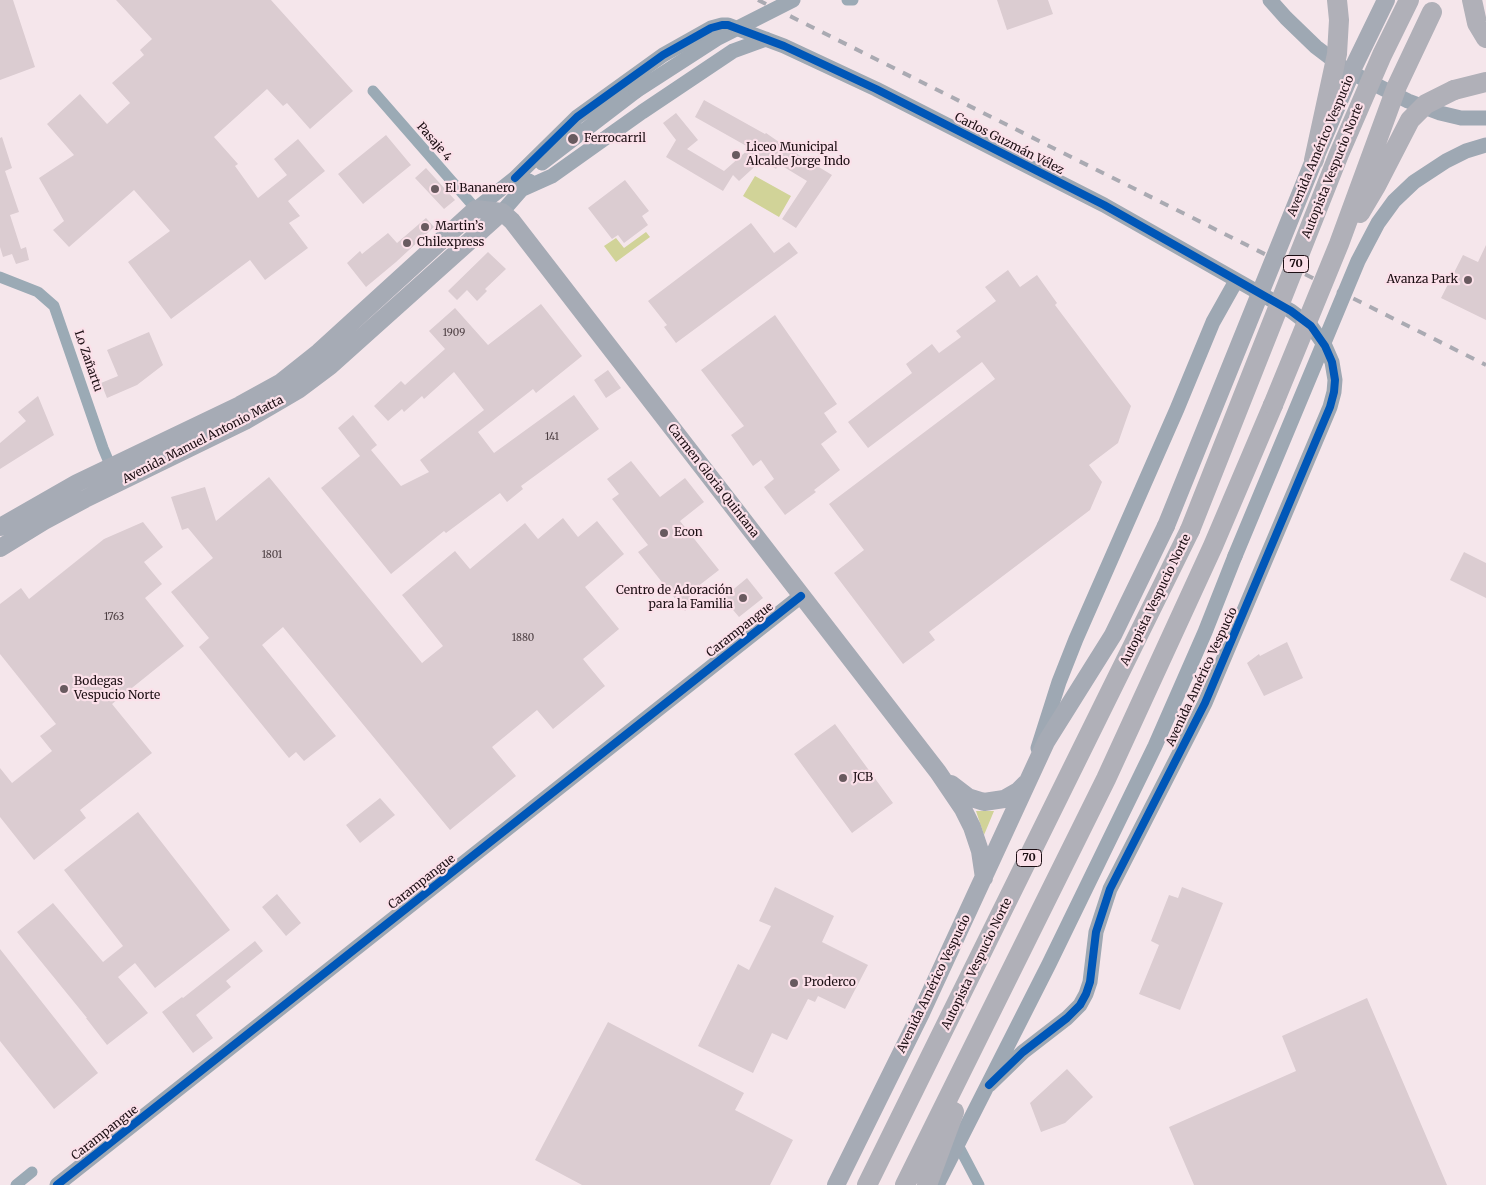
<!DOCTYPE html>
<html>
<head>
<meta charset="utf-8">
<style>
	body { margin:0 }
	canvas { display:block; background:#f5e6eb }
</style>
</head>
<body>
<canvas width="1486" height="1185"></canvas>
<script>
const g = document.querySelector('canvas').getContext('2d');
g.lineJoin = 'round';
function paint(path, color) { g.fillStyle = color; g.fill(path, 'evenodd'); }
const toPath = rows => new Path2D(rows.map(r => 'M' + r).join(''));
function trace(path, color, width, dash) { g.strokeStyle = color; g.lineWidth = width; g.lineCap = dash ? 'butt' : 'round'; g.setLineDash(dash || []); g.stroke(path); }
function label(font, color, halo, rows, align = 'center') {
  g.font = font + ' Merriweather,serif'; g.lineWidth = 4.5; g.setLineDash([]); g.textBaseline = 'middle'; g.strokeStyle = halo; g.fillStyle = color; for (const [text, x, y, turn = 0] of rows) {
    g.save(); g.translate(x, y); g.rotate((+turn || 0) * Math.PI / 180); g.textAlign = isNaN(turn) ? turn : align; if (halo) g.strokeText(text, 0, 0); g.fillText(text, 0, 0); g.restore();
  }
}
const green = toPath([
	[755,176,791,196,779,217,743,196],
	[646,232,650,237,616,262,604,246,616,238,624,248],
	[976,811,994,811,984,835]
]);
const building = toPath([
	[0,0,13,0,35,67,0,80],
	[116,0,271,0,353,91,310,129,287,103,283,106,267,89,214,137,238,164,235,166,258,198,287,175,274,159,298,139,325,171,288,201,300,216,289,223,308,248,265,280,250,260,171,319,128,262,170,231,134,190,69,247,53,230,64,221,39,178,74,155,47,124,80,94,107,124,130,103,112,83,144,55,140,50,152,39],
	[997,0,1048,0,1053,14,1007,30],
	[704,100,765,134,766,133,789,149,832,175,796,228,782,219,807,181,779,164,776,169,762,160,739,181,733,175,723,191,666,157,676,140,663,123,676,113,698,140,687,149,724,171,750,148,695,117],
	[386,135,411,165,363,204,338,174],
	[2,137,12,168,5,171,19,212,10,215,21,249,26,247,29,260,16,264,12,254,3,257,0,247,0,138],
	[426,168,455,200,444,209,415,178],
	[625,180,649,211,642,216,648,225,624,243,618,235,612,239,588,208],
	[426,218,434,227,396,262,366,287,347,263,360,251,362,254,388,233,397,243],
	[751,223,774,253,789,242,798,253,676,343,664,327,667,325,648,301],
	[1486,245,1486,320,1441,298,1463,255,1478,262],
	[488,252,506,269,485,289,487,291,477,301,467,290,457,300,448,291],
	[1008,270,1020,287,1037,275,1057,303,1055,305,1131,406,1118,443,1089,465,1102,482,1090,510,929,632,935,640,903,664,834,573,864,550,829,504,995,379,982,362,868,448,848,422,912,373,906,364,932,344,939,353,961,337,956,331,996,301,985,287],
	[541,304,582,356,536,393,533,389,478,432,494,453,574,395,599,429,521,486,523,489,507,502,500,493,446,533,444,531,391,574,321,488,360,456,338,428,353,415,377,445,371,450,401,486,429,472,420,460,484,410,454,372,424,399,422,396,404,412,402,409,388,421,374,406,401,381,405,385,445,349,429,331,455,308,488,345],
	[775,315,837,404,824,413,837,432,821,444,840,470,814,490,816,492,785,515,764,487,774,479,761,460,753,466,731,435,744,426,701,370],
	[149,332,163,365,137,385,107,398,101,383,118,376,107,350],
	[608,370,621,388,606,398,594,380],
	[38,396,54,435,0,469,0,443,26,421,18,412],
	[631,461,660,497,685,478,704,502,680,521,719,570,688,594,695,603,685,611,638,552,648,545,612,499,619,494,607,479],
	[269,477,422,663,443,646,402,595,455,551,470,569,525,523,538,539,563,518,578,537,597,521,624,554,585,587,619,629,583,659,605,686,553,729,537,710,492,747,516,776,450,830,283,627,262,645,336,736,304,761,296,752,289,758,199,647,209,638,171,592,213,558,188,528,182,530,171,497,205,487,216,521],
	[143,522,163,547,144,562,162,584,145,598,184,646,112,704,152,753,80,810,86,818,34,860,0,817,0,768,12,783,52,751,40,736,56,724,0,654,0,604,21,588,29,599,104,539],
	[1464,552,1486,563,1486,598,1450,580],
	[747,578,763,598,739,617,723,598],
	[1287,642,1303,678,1264,696,1247,663,1259,654,1260,656],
	[835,724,893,803,852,833,794,754],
	[380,798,395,815,360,843,346,825],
	[138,812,230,930,155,988,135,963,118,977,148,1013,107,1045,86,1018,87,1018,17,932,53,903,103,962,123,946,64,870],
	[775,887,834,916,822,942,868,965,845,1009,818,996,815,1002,808,999,787,1040,772,1033,753,1073,698,1046,738,964,749,970,771,926,759,921],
	[1182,887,1223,903,1180,1010,1139,994,1159,945,1151,941,1169,895,1178,898],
	[277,894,301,923,286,936,262,907],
	[255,941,263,951,226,981,231,987,196,1015,213,1038,193,1053,162,1012,182,997,183,998],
	[0,949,98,1073,54,1109,0,1041],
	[1367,998,1447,1185,1194,1185,1169,1127,1296,1071,1282,1036],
	[608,1022,744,1093,735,1110,793,1140,770,1185,582,1185,535,1160],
	[1067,1069,1093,1097,1065,1123,1041,1132,1030,1103]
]);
const street = toPath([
	[847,0,853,0],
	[373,91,476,209],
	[0,277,38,292,54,306,103,448,113,472],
	[958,1145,979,1185],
	[16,1185,32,1172]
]);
const secondary = toPath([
	[1270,0,1286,18,1316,47,1345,69,1358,76,1408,101,1440,113,1461,118,1486,118],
	[542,163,636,91],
	[523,189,552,176,642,112,733,51,766,39],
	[476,209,515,178,577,117,663,55,711,28,722,25,728,25,784,46,876,89,1104,205,1291,311,1311,326,1325,346,1332,362,1335,380,1334,392,1330,407,1205,703,1110,889,1096,932,1090,982,1086,994,1080,1005,1067,1018,1023,1052,989,1085],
	[502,212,529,181],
	[1038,748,1059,682,1076,639,1177,409,1213,322,1236,281],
	[57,1185,801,596],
	[937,1185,1049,964,1155,746,1205,632,1235,556]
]);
const primary = toPath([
	[0,527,77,483,240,405,280,383,319,352,476,209,502,212,512,221,938,772,963,809,972,827,980,851,984,878],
	[0,548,44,521,85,499,245,421,298,390,330,366,502,212],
	[951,784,968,797,984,802,1004,799,1018,791,1026,783],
	[836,1185,921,1013,1046,742,1113,635,1166,526]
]);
const highway = toPath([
	[1472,0,1477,23,1486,38],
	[1454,90,1486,82],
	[867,1185,1190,530],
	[905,1185,1106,779,1213,546,1273,405],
	[927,1185,954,1112]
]);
const rail = toPath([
	[758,0,1486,365]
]);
const secondaryBridge = toPath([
	[636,91,718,38,793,0],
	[1235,556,1358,261,1378,223,1394,201,1414,182,1446,161,1466,151,1486,145]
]);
const primaryBridge = toPath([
	[1166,526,1314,160,1354,66,1386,0]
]);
const highwayBridge = toPath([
	[1314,160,1337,54,1339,20,1337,0],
	[1360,213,1376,186,1410,120,1426,104,1454,90],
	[1273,405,1339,244,1397,86,1432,12],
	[1190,530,1339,154,1382,55,1409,0]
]);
const cycleway = toPath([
	[515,178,577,117,663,55,711,28,722,25,728,25,784,46,876,89,1104,205,1291,311,1311,326,1325,346,1332,362,1335,380,1334,392,1330,407,1205,703,1110,889,1096,932,1090,982,1086,994,1080,1005,1067,1018,1023,1052,989,1085],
	[57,1185,801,596]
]);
const markers = [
	[573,139,6,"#685a5f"],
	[736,155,5,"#685a5f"],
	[435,189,5,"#685a5f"],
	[425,227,5,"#685a5f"],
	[407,243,5,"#685a5f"],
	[1468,280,5,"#685a5f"],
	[664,533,5,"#685a5f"],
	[743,598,5,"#685a5f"],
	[64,689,5,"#685a5f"],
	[843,778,5,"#685a5f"],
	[794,983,5,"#685a5f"]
];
const numberNames = [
	["1909",454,333],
	["141",552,437],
	["1801",272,555],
	["1763",114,617],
	["1880",523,638]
];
const shields = [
	[1296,264,25],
	[1029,858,25]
];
const shieldNames = [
	["70",1296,264],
	["70",1029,858]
];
const poiNames = [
	["Ferrocarril",584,139],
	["Liceo Municipal",746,148],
	["Alcalde Jorge Indo",746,162],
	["El Bananero",445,189],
	["Martin’s",435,227],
	["Chilexpress",417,243],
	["Avanza Park",1458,280,"right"],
	["Econ",674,533],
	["Centro de Adoración",733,591,"right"],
	["para la Familia",733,605,"right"],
	["Bodegas",74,682],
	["Vespucio Norte",74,696],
	["JCB",853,778],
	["Proderco",804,983]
];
const streetNames = [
	["Pasaje 4",434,142,49],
	["Carlos Guzmán Vélez",1009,144,27],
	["Avenida Américo Vespucio",1321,146,-67],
	["Autopista Vespucio Norte",1333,171,-68],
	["Lo Zañartu",88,361,71],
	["Avenida Manuel Antonio Matta",203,440,-27],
	["Carmen Gloria Quintana",713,481,52],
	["Autopista Vespucio Norte",1156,600,-64],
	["Carampangue",740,630,-38],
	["Avenida Américo Vespucio",1202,677,-65],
	["Carampangue",422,882,-38],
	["Autopista Vespucio Norte",977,964,-64],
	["Avenida Américo Vespucio",934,984,-64],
	["Carampangue",105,1133,-38]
];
paint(green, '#d1d398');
paint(building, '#dbccd1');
trace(street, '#9baab5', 11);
trace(secondary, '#9ea8b3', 15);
trace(primary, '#a6abb5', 18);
trace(highway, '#b0b0b8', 20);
trace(rail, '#aaaab2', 4, [9, 9]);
trace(secondaryBridge, '#9ea8b3', 15);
trace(primaryBridge, '#a6abb5', 18);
trace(highwayBridge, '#b0b0b8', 20);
trace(cycleway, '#0057b8', 8);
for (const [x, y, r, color] of markers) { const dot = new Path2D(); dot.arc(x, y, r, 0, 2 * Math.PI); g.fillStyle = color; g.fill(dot); trace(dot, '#fbe0e9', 2); }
label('10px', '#4c3e42', null, numberNames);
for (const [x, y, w] of shields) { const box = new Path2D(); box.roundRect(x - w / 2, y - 8.5, w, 17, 4); g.fillStyle = '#fbe0e9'; g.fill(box); trace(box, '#1c0e13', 1); }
label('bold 11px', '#1c0e13', null, shieldNames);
label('12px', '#1c0e13', '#fbe0e9', poiNames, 'left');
label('12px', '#1c0e13', '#fbe0e9', streetNames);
</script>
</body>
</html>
